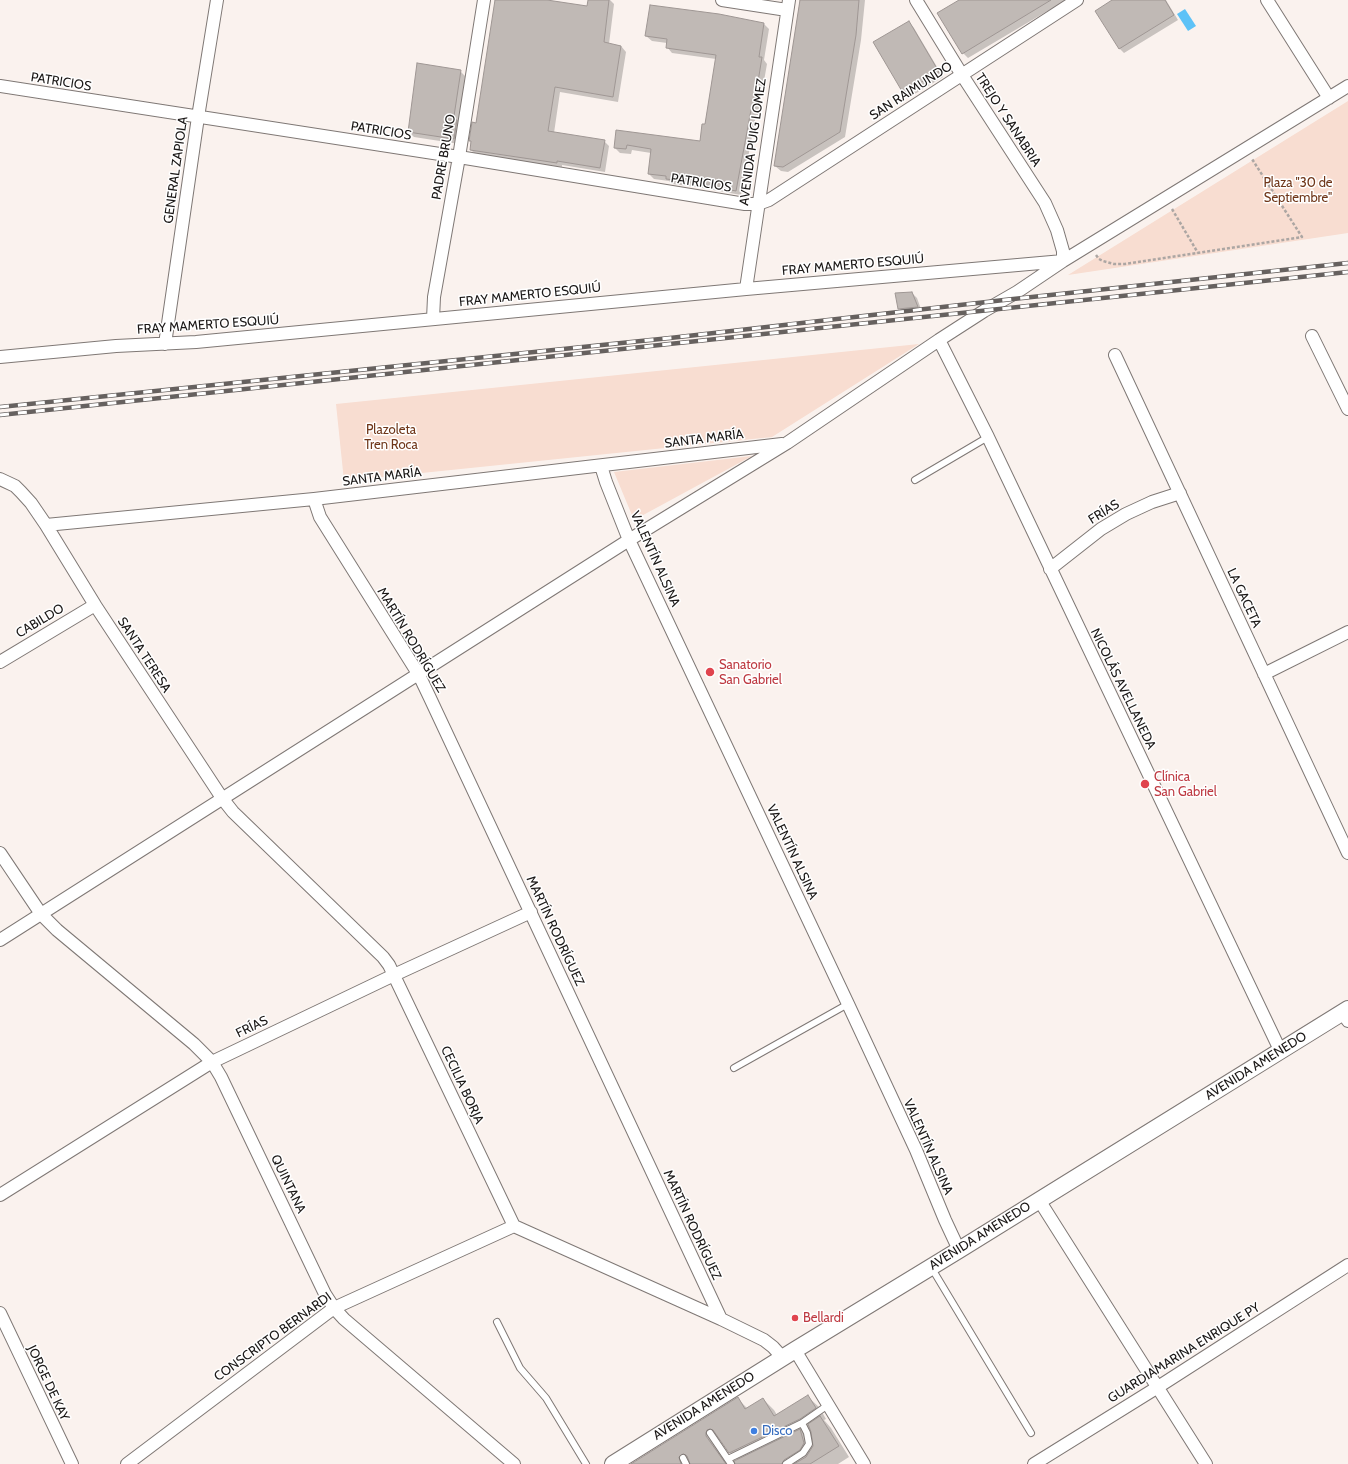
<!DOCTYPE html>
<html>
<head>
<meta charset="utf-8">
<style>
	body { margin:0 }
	canvas { display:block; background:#faf2ee }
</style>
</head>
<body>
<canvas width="1348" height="1464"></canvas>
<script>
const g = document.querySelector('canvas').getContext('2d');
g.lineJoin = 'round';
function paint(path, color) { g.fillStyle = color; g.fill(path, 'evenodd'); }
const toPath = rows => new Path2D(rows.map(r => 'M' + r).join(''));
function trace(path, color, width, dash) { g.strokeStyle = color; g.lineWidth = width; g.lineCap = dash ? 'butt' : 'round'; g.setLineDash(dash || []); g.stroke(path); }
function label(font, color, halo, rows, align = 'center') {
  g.font = font + ' Cabin,sans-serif'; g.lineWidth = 3; g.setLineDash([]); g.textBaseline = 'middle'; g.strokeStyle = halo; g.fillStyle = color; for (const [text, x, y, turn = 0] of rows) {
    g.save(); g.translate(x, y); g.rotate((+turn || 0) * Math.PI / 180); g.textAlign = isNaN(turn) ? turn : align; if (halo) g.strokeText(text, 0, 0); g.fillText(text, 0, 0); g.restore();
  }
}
const green = toPath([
	[1348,101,1348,233,1068,275],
	[919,344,772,437,344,481,336,404],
	[752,456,634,520,614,472]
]);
const water = toPath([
	[1185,9,1196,26,1188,31,1177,14]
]);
const shadow = toPath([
	[496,0,541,0,588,7,589,0,610,0,614,4,609,44,621,46,626,52,618,102,560,92,554,133,604,141,609,146,605,172,562,165,562,167,476,155,471,150,472,142,470,141,477,124],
	[800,0,865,0,861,40,845,137,788,172,781,171,775,166],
	[961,0,1066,0,968,58,963,53],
	[1114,0,1166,0,1178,20,1124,53,1119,48],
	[909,22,914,28,943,77,908,98,903,93],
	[764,24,769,29,764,60,767,64,758,115,756,115,741,195,697,187,672,184,669,181,654,179,649,174,651,153,632,150,631,154,620,153,615,148,617,131,700,142,705,125,716,59,672,53,667,47,667,43,652,41,646,36],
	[460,71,465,76,459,122,462,126,459,144,414,137,409,132],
	[912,293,917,298,922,312,904,313,899,308],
	[808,1397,819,1407,826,1419,824,1420,831,1428,849,1457,838,1464,736,1464,738,1460,730,1453,721,1440,718,1440,728,1464,633,1464,737,1398,748,1409,763,1399,774,1410,777,1415],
	[811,1429,814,1449,813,1449,810,1441,803,1433]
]);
const building = toPath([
	[495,0,547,0,587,6,588,0,609,0,604,42,621,46,613,97,555,87,548,131,605,140,600,168,557,161,557,163,470,150,471,141,469,141,472,122,476,123,495,0],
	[800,0,859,0,856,35,840,132,783,167,774,166,800,0],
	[959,0,1051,0,962,54,937,13,959,0],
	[1112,0,1165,0,1174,15,1119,49,1095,11,1112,0],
	[650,5,719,14,764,23,759,57,762,57,758,82,754,111,751,110,736,191,691,182,666,179,666,176,648,174,651,149,627,145,626,149,614,148,616,130,700,141,702,124,705,124,716,55,666,48,667,39,645,36,650,5],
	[909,21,939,72,903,93,873,42,909,21],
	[417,63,461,70,454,116,455,117,454,119,457,120,454,139,408,132,417,63],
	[912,292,918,307,898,309,895,293,912,292],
	[808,1395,816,1408,800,1419,729,1453,713,1430,710,1429,707,1430,706,1433,706,1436,726,1464,690,1464,687,1456,683,1454,679,1457,681,1464,631,1464,738,1397,745,1409,763,1398,774,1416,808,1395],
	[820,1416,839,1446,810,1464,794,1464,806,1457,813,1446,811,1432,808,1424,820,1416],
	[800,1429,804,1443,800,1450,784,1460,782,1464,735,1464,734,1461,800,1429]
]);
const path = toPath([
	[1172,209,1198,253],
	[1096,255,1099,259,1103,261,1114,264,1125,264,1302,237,1252,159]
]);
const service = toPath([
	[915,480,988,437],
	[734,1068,848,1004],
	[931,1267,1031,1433],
	[497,1322,520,1368,546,1398,586,1464],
	[710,1433,731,1464],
	[683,1458,686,1464],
	[728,1459,802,1423,828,1405],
	[786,1464,803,1453,809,1444,807,1433,802,1423]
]);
const minor = toPath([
	[722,0,787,10],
	[1267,0,1329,98],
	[0,86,459,157,745,204,758,204,769,200,1077,0],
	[746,289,789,0],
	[433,319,434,297,459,157,484,0],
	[1312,336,1348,409],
	[939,340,988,437,1280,1050],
	[165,344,198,117,217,0],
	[1115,355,1348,853],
	[0,357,116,346,196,342,746,289,1063,261,1063,251,1057,230,1045,203,962,75,916,0],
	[601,466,606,482,629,540,848,1004,916,1150,945,1220,959,1250],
	[0,479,15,486,21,492,31,503,46,525,314,499,782,444],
	[314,499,320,517,419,675,430,698,721,1319,764,1340,773,1347,782,1357],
	[46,525,95,605,222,798,233,812,383,957,389,965,514,1226,721,1319],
	[1050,569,1101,529,1126,514,1152,502,1180,493],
	[0,662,95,605],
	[1264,674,1348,632],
	[0,853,41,914,57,930,194,1044,212,1062,221,1077,325,1294,334,1308,344,1319,514,1464],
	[0,940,629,540,787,443,939,340,984,311,1017,292,1063,261,1348,86],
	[1343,1013,1348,1021],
	[0,1195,212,1062,394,975,531,912],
	[1039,1200,1206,1464],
	[0,1313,72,1464],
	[795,1350,864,1464],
	[127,1464,334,1308,514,1226],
	[1034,1464,1158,1387,1348,1265]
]);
const tertiary = toPath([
	[613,1464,795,1350,959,1250,1348,1009]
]);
const rail = toPath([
	[0,407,670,338,1004,300,1348,263],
	[0,415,1348,272]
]);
const markers = [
	[710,672,5,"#e0444e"],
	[1145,784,5,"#e0444e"],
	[795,1318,4,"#e0444e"],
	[754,1431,4,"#3f7fe0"]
];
const streetNames = [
	["PATRICIOS",61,82,9],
	["SAN RAIMUNDO",911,91,-33],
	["TREJO Y SANABRIA",1008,120,57],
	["PATRICIOS",381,131,9],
	["AVENIDA PUIG LOMEZ",753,142,-82],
	["PADRE BRUNO",444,157,-80],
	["GENERAL ZAPIOLA",176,170,-82],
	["PATRICIOS",701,183,9],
	["FRAY MAMERTO ESQUIÚ",853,265,-5],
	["FRAY MAMERTO ESQUIÚ",530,295,-6],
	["FRAY MAMERTO ESQUIÚ",208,325,-4],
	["SANTA MARÍA",704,439,-7],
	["SANTA MARÍA",382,477,-7],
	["FRÍAS",1104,512,-32],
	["VALENTÍN ALSINA",655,559,66],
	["LA GACETA",1244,598,65],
	["CABILDO",40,621,-31],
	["MARTÍN RODRÍGUEZ",411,640,59],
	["SANTA TERESA",144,655,57],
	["NICOLÁS AVELLANEDA",1123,689,64],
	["VALENTÍN ALSINA",792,852,65],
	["MARTÍN RODRÍGUEZ",555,931,65],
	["FRÍAS",252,1027,-26],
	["AVENIDA AMENEDO",1256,1066,-32],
	["CECILIA BORJA",462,1085,65],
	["VALENTÍN ALSINA",928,1147,66],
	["QUINTANA",288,1184,64],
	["MARTÍN RODRÍGUEZ",692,1225,65],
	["AVENIDA AMENEDO",980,1236,-32],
	["CONSCRIPTO BERNARDI",273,1337,-36],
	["GUARDIAMARINA ENRIQUE PY",1184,1353,-32],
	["JORGE DE KAY",48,1383,65],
	["AVENIDA AMENEDO",704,1406,-32]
];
const parkNames = [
	["Plaza \"30 de",1298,183],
	["Septiembre\"",1298,198],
	["Plazoleta",391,430],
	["Tren Roca",391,445]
];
const healthNames = [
	["Sanatorio",719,665],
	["San Gabriel",719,680],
	["Clínica",1154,777],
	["San Gabriel",1154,792],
	["Bellardi",803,1318]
];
const shopNames = [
	["Disco",762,1431]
];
paint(green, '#f8ddd1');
paint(water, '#5dc2f7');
paint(shadow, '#0003');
paint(building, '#c0b9b5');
trace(building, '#9f9794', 1);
trace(service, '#7f7875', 8);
trace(minor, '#7f7875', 14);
trace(tertiary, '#7f7875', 18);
trace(path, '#aca6a3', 2.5, [3, 2]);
trace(service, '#fff', 6);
trace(minor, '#fff', 12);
trace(tertiary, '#fff', 16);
trace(rail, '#66615f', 4.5);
trace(rail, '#fff', 3, [9]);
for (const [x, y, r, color] of markers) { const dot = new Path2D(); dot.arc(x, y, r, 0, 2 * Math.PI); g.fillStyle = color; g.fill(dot); trace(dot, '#fff', 1.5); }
label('13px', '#1b1817', '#fff', streetNames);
label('13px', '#6f3619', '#fff', parkNames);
label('13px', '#be3a42', '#fff', healthNames, 'left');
label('13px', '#366cbe', '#fff', shopNames, 'left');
</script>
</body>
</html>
